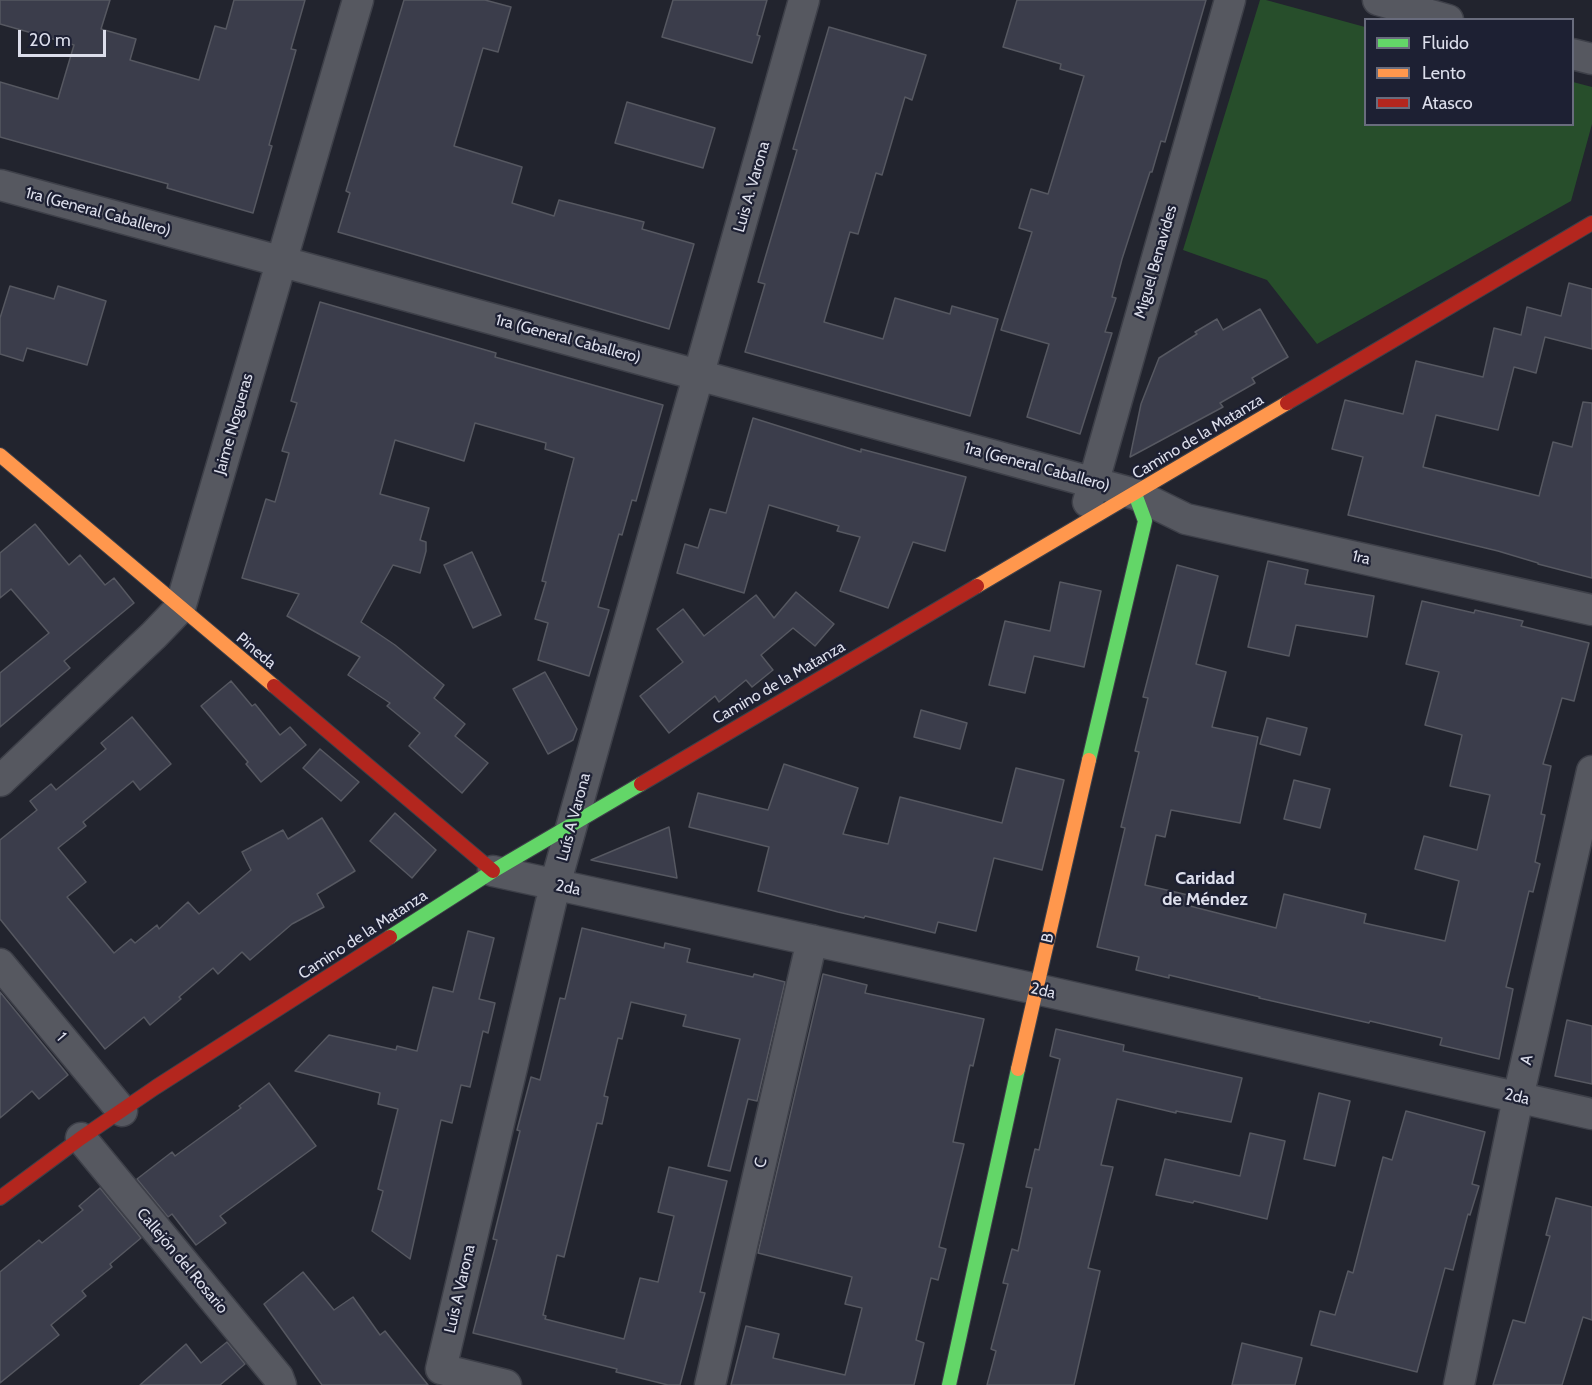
<!DOCTYPE html>
<html>
<head>
<meta charset="utf-8">
<style>
	body { margin:0 }
	#map { position:relative; width:1592px; height:1385px; overflow:hidden; background:#22242e; font-family:Cabin,sans-serif }
	canvas { display:block }
	.legend { position:absolute; left:1364px; top:18px; width:210px; height:108px; box-sizing:border-box; background:#1d2033; border:2px solid #696c7d; margin:0; padding:8px 10px; list-style:none; font-size:18px; color:#dcdeeb }
	.legend li { display:flex; align-items:center; gap:12px; height:30px }
	.legend b { width:30px; border:2px solid #696c7d }
	.scale { position:absolute; left:18px; top:30px; width:88px; height:27px; box-sizing:border-box; border:3px solid #dcdeeb; border-top:0; padding-left:8px; font-size:18px; line-height:21px; white-space:nowrap; color:#dcdeeb; -webkit-text-stroke:4px #1d2033; paint-order:stroke }
</style>
</head>
<body>
<div id="map">
<canvas width="1592" height="1385"></canvas>
<ul class="legend">
<li><b style="height:8px;background:#63d668"></b>Fluido</li>
<li><b style="height:8px;background:#ff974d"></b>Lento</li>
<li><b style="height:8px;background:#b3261e"></b>Atasco</li>
</ul>
<div class="scale">20 m</div>
</div>
<script>
const g = document.querySelector('canvas').getContext('2d');
g.lineJoin = 'round';
function paint(path, color) { g.fillStyle = color; g.fill(path, 'evenodd'); }
const toPath = rows => new Path2D(rows.map(r => 'M' + r).join(''));
function trace(path, color, width, dash) { g.strokeStyle = color; g.lineWidth = width; g.lineCap = dash ? 'butt' : 'round'; g.setLineDash(dash || []); g.stroke(path); }
function label(font, color, halo, rows, align = 'center') {
  g.font = font + ' Cabin,sans-serif'; g.lineWidth = 4.5; g.setLineDash([]); g.textBaseline = 'middle'; g.strokeStyle = halo; g.fillStyle = color; for (const [text, x, y, turn = 0] of rows) {
    g.save(); g.translate(x, y); g.rotate((+turn || 0) * Math.PI / 180); g.textAlign = isNaN(turn) ? turn : align; if (halo) g.strokeText(text, 0, 0); g.fillText(text, 0, 0); g.restore();
  }
}
const forest = toPath([
	[1260,0,1266,0,1365,27,1366,124,1572,124,1573,82,1592,87,1592,124,1571,201,1317,344,1267,280,1183,250]
]);
const building = toPath([
	[0,0,110,0,101,29,136,39,130,60,199,80,215,26,226,29,234,0,305,0,291,49,296,50,269,145,272,146,253,213,167,188,168,184,0,137,0,82,58,99,74,45,0,24,0,0],
	[404,0,485,0,511,7,498,52,483,48,454,146,522,167,512,203,554,216,559,200,644,222,642,229,694,244,669,329,338,232,350,193,346,191,404,0],
	[673,0,767,0,757,35,760,36,752,63,662,37,673,0],
	[1017,0,1206,0,1165,142,1161,141,1152,172,1150,172,1122,259,1112,297,1116,298,1105,332,1112,333,1080,434,1027,417,1049,344,1001,330,1032,232,1019,228,1031,189,1048,194,1084,76,1060,69,1061,64,1003,47,1017,0],
	[829,27,926,55,912,100,905,97,882,175,876,173,858,234,850,232,824,322,883,339,895,298,950,314,952,306,998,319,970,416,745,352,765,284,758,282,797,150,793,149,829,27],
	[627,102,715,128,703,168,615,143,627,102],
	[1569,283,1592,289,1592,349,1545,337,1536,373,1514,367,1498,430,1436,415,1423,467,1539,496,1553,442,1572,447,1583,402,1592,403,1592,578,1538,564,1538,563,1498,551,1348,515,1363,457,1332,449,1345,400,1403,414,1416,361,1483,377,1494,328,1521,335,1527,307,1561,316,1569,283],
	[10,286,54,299,58,286,106,301,87,365,27,348,23,361,0,354,0,318,10,286],
	[320,302,496,353,495,357,663,405,636,501,632,500,622,535,619,534,598,607,609,610,589,676,538,660,548,623,535,619,546,582,542,581,574,458,545,449,546,443,475,423,464,461,395,440,380,494,429,508,420,540,426,542,426,551,420,573,393,565,361,622,395,645,444,685,434,698,465,724,455,736,488,763,462,793,409,746,420,733,387,706,390,703,348,675,360,657,287,616,299,594,242,578,266,499,275,502,289,453,282,451,297,403,291,401,320,302],
	[1260,309,1288,357,1252,378,1255,383,1220,403,1223,407,1130,457,1141,404,1159,358,1197,334,1195,332,1217,319,1223,330,1260,309],
	[753,418,861,452,861,449,966,477,945,551,913,542,888,608,840,591,860,537,837,531,839,526,769,505,744,593,677,573,685,544,698,548,710,509,726,513,753,418],
	[35,524,69,565,80,555,105,585,114,578,134,603,64,661,70,668,0,727,0,673,49,633,11,589,0,598,0,553,35,524],
	[472,552,501,615,473,628,444,565,472,552],
	[1268,561,1308,570,1305,584,1374,596,1367,637,1296,625,1289,656,1248,647,1268,561],
	[1177,565,1218,576,1196,664,1226,672,1212,727,1258,737,1240,823,1171,810,1165,837,1156,835,1145,885,1188,895,1186,905,1276,928,1284,894,1366,914,1364,923,1445,941,1459,881,1415,869,1424,836,1477,850,1490,795,1450,786,1462,735,1425,725,1439,672,1406,664,1422,601,1474,613,1475,610,1523,621,1521,626,1589,643,1574,701,1562,698,1543,764,1551,766,1541,814,1545,815,1535,862,1540,864,1533,892,1529,891,1506,987,1513,989,1499,1059,1440,1045,1442,1038,1370,1021,1369,1023,1259,998,1260,997,1169,975,1169,978,1136,970,1139,957,1097,947,1125,828,1121,827,1139,752,1135,751,1148,698,1143,697,1177,565],
	[1060,582,1101,591,1084,667,1034,656,1025,693,989,685,1005,621,1050,631,1060,582],
	[796,592,834,624,815,646,793,628,761,655,773,670,752,687,746,680,719,702,715,696,669,733,640,696,683,662,657,629,683,609,704,636,756,595,774,618,796,592],
	[545,672,577,729,573,740,548,754,513,689,545,672],
	[231,681,252,706,255,704,280,735,290,727,306,745,261,782,246,764,248,762,201,706,231,681],
	[921,710,967,723,960,749,914,737,921,710],
	[132,717,171,764,140,790,133,781,83,822,86,826,58,848,86,882,67,897,114,953,131,939,135,943,157,925,159,929,188,902,199,914,251,870,242,852,283,830,288,839,322,818,355,871,317,894,324,907,292,924,250,960,242,952,218,974,213,968,179,997,181,999,150,1025,144,1017,105,1049,0,919,0,840,37,810,30,801,51,784,56,790,106,749,101,743,132,717],
	[1267,718,1307,728,1300,755,1260,744,1267,718],
	[320,749,359,782,341,801,303,768,320,749],
	[784,764,858,788,843,834,888,844,900,797,1002,823,1016,768,1064,780,1042,870,994,858,976,931,938,922,935,933,865,916,864,918,838,912,758,891,769,847,689,827,698,793,768,810,784,764],
	[1294,780,1330,789,1320,828,1284,819,1294,780],
	[395,813,436,850,412,878,370,841,395,813],
	[669,827,677,878,591,860,669,827],
	[582,928,664,948,665,943,690,949,687,962,753,977,754,974,785,982,757,1101,748,1099,730,1171,708,1166,740,1039,683,1026,686,1015,631,1002,622,1039,618,1038,604,1096,608,1097,602,1124,597,1123,564,1257,557,1255,543,1315,546,1316,545,1319,624,1339,640,1278,658,1282,674,1216,658,1212,669,1167,727,1181,700,1292,705,1293,680,1385,668,1385,616,1372,617,1369,473,1333,497,1240,493,1239,520,1131,517,1130,531,1077,540,1080,560,998,565,999,582,928],
	[468,931,494,938,479,999,495,1003,488,1033,483,1031,470,1087,461,1085,452,1123,441,1120,410,1259,372,1231,383,1191,378,1189,398,1109,378,1104,380,1093,295,1071,329,1035,396,1050,397,1046,417,1051,433,987,453,992,468,931],
	[823,974,867,985,865,993,984,1019,973,1066,970,1065,953,1142,964,1144,939,1247,946,1249,938,1280,931,1278,916,1340,924,1343,914,1385,731,1385,746,1326,779,1334,773,1358,845,1375,862,1308,845,1304,852,1277,758,1253,823,974],
	[0,992,68,1075,39,1099,32,1091,0,1118,0,992],
	[1567,1020,1592,1026,1592,1084,1555,1076,1567,1020],
	[1056,1029,1124,1045,1123,1051,1242,1078,1231,1122,1176,1111,1176,1113,1117,1099,1101,1165,1113,1167,1088,1268,1100,1271,1074,1385,987,1385,996,1351,991,1349,1008,1284,1003,1283,1012,1249,1018,1251,1032,1188,1026,1187,1035,1149,1039,1150,1060,1059,1050,1056,1056,1029],
	[269,1083,316,1146,220,1216,226,1223,196,1245,172,1214,168,1217,137,1179,172,1152,175,1156,241,1108,239,1106,269,1083],
	[1319,1093,1350,1101,1335,1166,1304,1159,1319,1093],
	[1406,1111,1485,1132,1472,1184,1479,1186,1470,1215,1468,1214,1453,1270,1445,1268,1417,1372,1311,1345,1320,1311,1335,1315,1348,1271,1353,1273,1383,1157,1392,1160,1406,1111],
	[1250,1133,1285,1141,1267,1219,1194,1201,1193,1203,1156,1195,1165,1159,1240,1176,1250,1133],
	[100,1188,141,1238,110,1264,112,1267,82,1291,86,1296,51,1325,59,1335,0,1383,0,1272,39,1240,42,1243,83,1210,79,1206,100,1188],
	[1556,1198,1592,1207,1592,1320,1583,1317,1562,1385,1493,1385,1513,1320,1525,1323,1550,1236,1546,1235,1556,1198],
	[303,1272,334,1310,353,1297,380,1335,385,1331,428,1385,322,1385,264,1304,303,1272],
	[227,1342,245,1364,220,1385,140,1385,186,1344,201,1363,227,1342],
	[1242,1343,1302,1358,1295,1385,1232,1385,1242,1343]
]);
const street = toPath([
	[1378,0,1448,20],
	[1572,54,1592,59],
	[0,185,1135,494,1186,519,1592,610],
	[1088,502,1230,0],
	[0,781,154,635,180,608,358,0],
	[493,871,1036,989,1592,1114],
	[0,964,122,1111],
	[81,1138,278,1377,281,1385],
	[506,1385,441,1369,555,885,804,0],
	[710,1385,812,940],
	[1459,1385,1518,1098,1592,771]
]);
const fast = toPath([
	[1089,760,1145,521,1135,494],
	[390,937,493,871,641,784],
	[949,1385,1018,1069]
]);
const slow = toPath([
	[0,455,274,686],
	[977,586,1287,403],
	[1018,1069,1089,760]
]);
const jam = toPath([
	[1287,403,1592,223],
	[274,686,493,871],
	[641,784,977,586],
	[0,1198,81,1138,156,1087,390,937]
]);
const streetNames = [
	["Luis A. Varona",752,187,-74],
	["1ra (General Caballero)",98,212,15],
	["Miguel Benavides",1156,262,-74],
	["1ra (General Caballero)",568,339,15],
	["Jaime Nogueras",234,424,-74],
	["Camino de la Matanza",1198,437,-31],
	["1ra (General Caballero)",1037,467,15],
	["1ra",1361,558,13],
	["Pineda",256,651,40],
	["Camino de la Matanza",779,683,-30],
	["Luís A Varona",574,817,-75],
	["2da",568,888,12],
	["Camino de la Matanza",363,935,-33],
	["B",1048,938,-77],
	["2da",1043,991,13],
	["1",61,1037,50],
	["A",1527,1060,-77],
	["2da",1517,1097,13],
	["C",761,1163,-77],
	["Callejón del Rosario",182,1261,50],
	["Luís A Varona",460,1289,-77]
];
const neighbourhoodNames = [
	["Caridad",1205,879],
	["de Méndez",1205,900]
];
paint(forest, '#274e2b');
paint(building, '#3b3d4b');
trace(building, '#565861', 1.5);
trace(street, '#3e4049', 33);
trace(fast, '#3e4049', 16);
trace(slow, '#3e4049', 16);
trace(jam, '#3e4049', 16);
trace(street, '#565860', 30);
trace(fast, '#63d668', 14);
trace(slow, '#ff974d', 14);
trace(jam, '#b3261e', 14);
label('16px', '#dcdeeb', '#1d2033', streetNames);
label('bold 18px', '#dcdeeb', '#1d2033', neighbourhoodNames);
</script>
</body>
</html>
